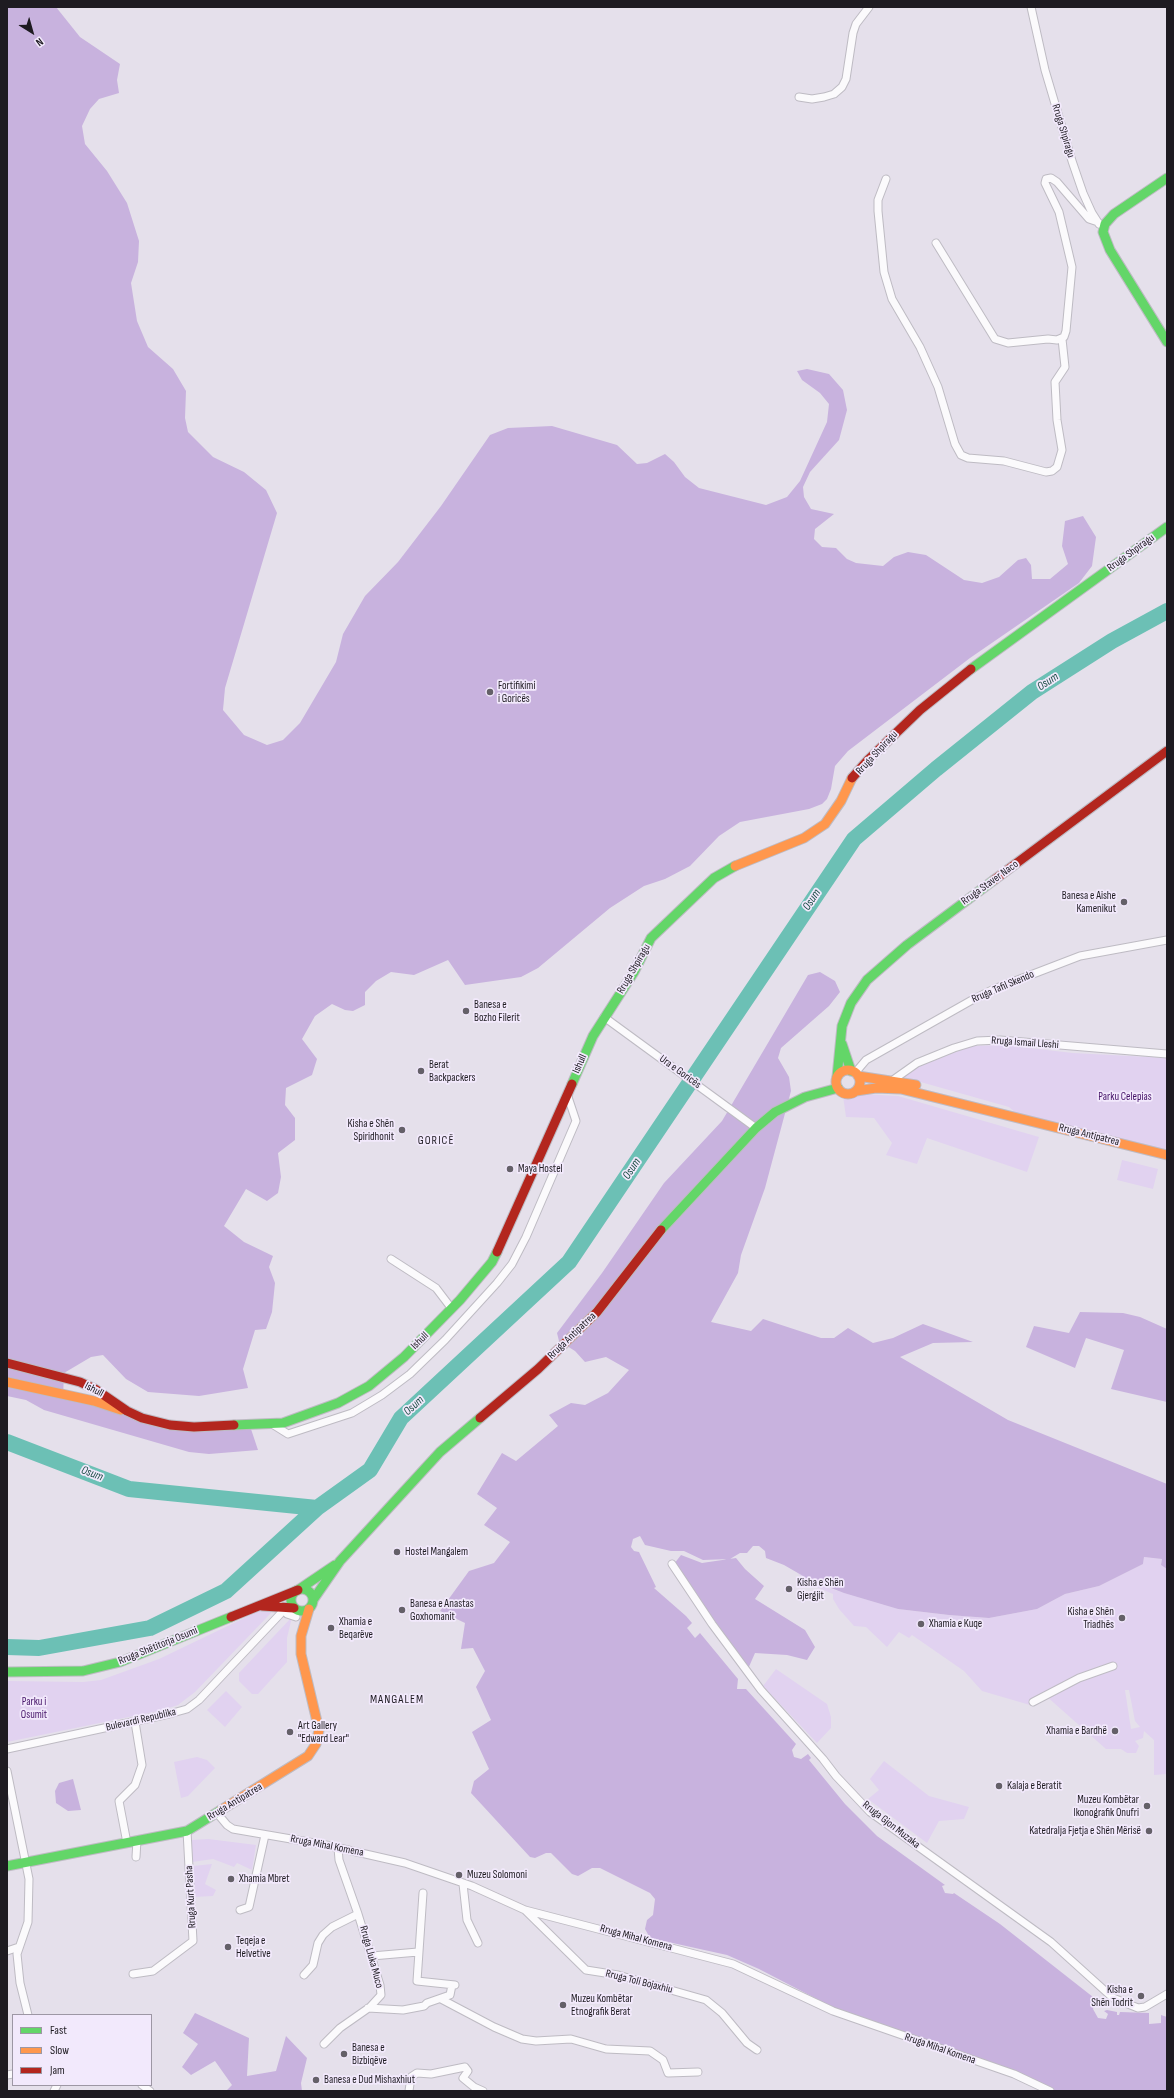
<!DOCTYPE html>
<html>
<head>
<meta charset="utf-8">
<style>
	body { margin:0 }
	#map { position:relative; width:1174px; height:2098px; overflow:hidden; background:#e5e0eb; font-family:"Sofia Sans Condensed",sans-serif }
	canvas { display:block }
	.frame { position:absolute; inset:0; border:8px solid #1e1b21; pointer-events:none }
	.legend { position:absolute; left:12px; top:2014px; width:140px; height:72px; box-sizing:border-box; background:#f2e9fc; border:1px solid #9d97a4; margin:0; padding:5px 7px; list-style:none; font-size:12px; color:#1e1b21 }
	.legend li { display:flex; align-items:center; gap:8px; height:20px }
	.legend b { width:20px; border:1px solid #9d97a4 }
	.north { position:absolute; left:12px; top:12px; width:40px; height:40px; -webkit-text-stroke:3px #f2e9fc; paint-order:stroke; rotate:143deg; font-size:11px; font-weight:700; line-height:16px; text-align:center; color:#1e1b21 }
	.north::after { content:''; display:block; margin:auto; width:14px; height:18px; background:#1e1b21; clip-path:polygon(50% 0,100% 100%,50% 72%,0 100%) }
</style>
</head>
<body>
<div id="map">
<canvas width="1174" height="2098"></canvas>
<div class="frame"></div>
<ul class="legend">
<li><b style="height:5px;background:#63d668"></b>Fast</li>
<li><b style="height:5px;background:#ff974d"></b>Slow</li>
<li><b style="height:5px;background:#b3261e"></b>Jam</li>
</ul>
<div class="north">N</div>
</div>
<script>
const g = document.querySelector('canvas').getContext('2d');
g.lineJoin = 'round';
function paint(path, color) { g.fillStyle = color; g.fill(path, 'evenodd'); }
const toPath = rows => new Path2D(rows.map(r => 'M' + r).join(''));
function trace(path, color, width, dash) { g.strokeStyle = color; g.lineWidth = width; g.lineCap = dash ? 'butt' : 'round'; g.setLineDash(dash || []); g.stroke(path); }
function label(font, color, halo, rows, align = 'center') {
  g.font = font + ' "Sofia Sans Condensed",sans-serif'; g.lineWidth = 3.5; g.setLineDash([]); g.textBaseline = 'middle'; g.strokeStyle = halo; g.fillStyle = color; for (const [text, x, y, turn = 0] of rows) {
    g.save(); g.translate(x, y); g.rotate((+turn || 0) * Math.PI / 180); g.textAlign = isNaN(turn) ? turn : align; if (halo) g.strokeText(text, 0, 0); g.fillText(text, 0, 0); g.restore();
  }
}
const green = toPath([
	[1003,1045,1073,1053,1167,1058,1167,1150,1016,1113,1009,1107,903,1077,919,1066,972,1046],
	[861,1094,898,1096,1039,1137,1027,1172,927,1138,917,1164,886,1155,892,1143,874,1118,846,1117,843,1096],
	[1122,1160,1158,1169,1153,1189,1117,1180],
	[1144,1557,1162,1559,1161,1565,1167,1569,1167,1774,1154,1775,1154,1740,1144,1731,1143,1738,1135,1741,1139,1746,1136,1753,1127,1753,1121,1749,1106,1749,1045,1695,1030,1705,982,1691,964,1671,912,1635,909,1638,899,1632,887,1647,866,1627,854,1626,839,1609,833,1599,833,1594,814,1586,797,1573,828,1588,898,1609,949,1615,989,1618,1037,1609,1065,1594,1099,1586,1143,1564],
	[1125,1690,1129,1690,1135,1721,1140,1727,1131,1729],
	[263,1609,271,1611,271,1613,195,1692,178,1705,163,1710,7,1742,7,1681,83,1682,101,1680,159,1659],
	[292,1617,287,1638,287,1662,258,1694,252,1694,239,1681,239,1673],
	[776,1669,827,1704,831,1717,831,1728,817,1743,763,1686],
	[226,1691,242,1707,225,1727,207,1710],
	[197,1757,207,1760,215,1768,188,1796,181,1798,174,1762],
	[884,1761,929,1796,969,1807,964,1819,939,1821,927,1843,868,1799,879,1790,870,1779],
	[208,1839,256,1845,252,1870,237,1863,234,1867,213,1859,192,1862,191,1840],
	[212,1864,205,1884,216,1890,213,1896,194,1897,193,1866]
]);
const forest = toPath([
	[7,7,56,7,80,37,120,64,117,80,119,93,99,99,90,109,82,126,85,144,107,171,127,203,139,241,138,262,131,283,137,321,148,347,173,369,186,391,185,418,188,432,213,457,244,472,266,490,277,513,225,688,223,710,244,735,267,745,283,740,300,723,336,662,343,634,365,596,398,562,441,506,490,435,508,428,552,426,617,445,637,464,647,463,665,454,674,462,685,477,699,488,766,505,787,497,800,481,827,422,829,404,820,393,802,380,797,371,807,369,829,374,843,390,847,410,839,440,810,472,803,487,804,497,811,509,834,514,815,529,814,539,822,547,836,548,847,559,856,563,883,566,894,557,908,552,926,555,964,580,982,583,999,577,1018,560,1026,558,1031,565,1032,579,1050,579,1068,564,1062,546,1065,521,1083,516,1096,537,1092,566,1079,583,970,658,848,751,835,766,831,789,827,799,822,804,809,809,740,822,719,836,690,866,665,879,644,886,610,908,538,968,521,977,465,985,448,960,414,975,391,972,376,981,365,992,365,1005,353,1011,345,1010,332,1004,315,1016,302,1039,317,1059,312,1075,286,1088,285,1105,295,1118,295,1140,278,1153,281,1177,278,1193,267,1201,246,1189,224,1226,244,1242,273,1256,269,1267,275,1283,272,1312,266,1329,255,1330,243,1369,248,1388,199,1396,148,1392,126,1379,103,1355,91,1357,64,1373,63,1397,170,1427,251,1429,258,1450,209,1454,189,1452,44,1410,26,1400,7,1396],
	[820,972,835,981,840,992,829,1006,781,1048,778,1058,789,1077,791,1091,765,1188,741,1255,738,1273,711,1322,751,1331,763,1319,821,1338,834,1338,848,1328,873,1343,893,1338,923,1324,973,1342,933,1343,900,1357,1008,1420,1167,1484,1167,1569,1161,1565,1162,1559,1144,1557,1143,1564,1099,1586,1065,1594,1037,1609,989,1618,949,1615,898,1609,844,1593,810,1580,784,1565,766,1558,765,1551,759,1546,753,1546,747,1553,740,1553,730,1559,703,1560,684,1551,671,1551,645,1545,640,1536,633,1539,631,1547,634,1551,639,1552,656,1587,654,1588,686,1616,692,1623,687,1628,695,1638,700,1633,738,1679,737,1689,746,1689,796,1744,792,1750,794,1757,801,1759,808,1754,811,1758,809,1760,845,1804,877,1836,945,1885,942,1886,945,1893,953,1894,954,1893,1000,1924,1093,1997,1095,2001,1093,2009,1098,2018,1106,2019,1108,2014,1104,2011,1107,2010,1117,2012,1117,2015,1119,2015,1120,2012,1149,2013,1149,2024,1161,2023,1161,2015,1167,2017,1167,2091,1053,2091,840,2011,759,1969,727,1955,650,1938,645,1929,647,1920,653,1915,655,1899,650,1893,600,1868,592,1868,578,1876,572,1874,551,1853,546,1853,535,1858,530,1857,471,1793,474,1781,489,1769,472,1732,491,1720,476,1687,485,1671,473,1648,461,1649,465,1623,440,1611,469,1571,494,1563,510,1542,484,1525,497,1508,477,1494,502,1453,516,1461,558,1426,549,1415,571,1403,585,1405,608,1393,629,1370,606,1357,585,1362,575,1351,559,1341,557,1333,602,1273,664,1183,722,1121,808,975],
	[1080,1312,1123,1313,1140,1317,1167,1329,1167,1402,1111,1389,1124,1350,1086,1338,1075,1368,1026,1347,1034,1326,1069,1333],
	[681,1555,702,1563,736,1558,745,1569,764,1586,755,1599,805,1630,815,1647,807,1660,787,1655,755,1653,748,1669,709,1615,694,1590,674,1564],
	[73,1779,81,1810,68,1811,56,1803,55,1791,59,1783],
	[195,2013,249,2038,247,2076,276,2071,286,2036,307,2058,301,2083,302,2091,226,2091,232,2085,215,2061,191,2075,182,2067,198,2044,183,2033]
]);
const river = toPath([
	[7,1442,129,1489,317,1508,370,1470,401,1418,569,1262,854,839,936,769,1032,692,1112,641,1167,611],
	[7,1647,39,1648,150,1628,226,1591,317,1508]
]);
const street = toPath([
	[1031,7,1045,70,1072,161,1083,193,1092,213,1099,224],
	[799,97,812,99,824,97,834,94,842,87,846,79,853,33,856,24,869,7],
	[886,179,878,200,878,211,884,272,892,299,920,347,938,387,955,444,961,455,968,458,1004,461,1046,472,1052,471,1057,467,1062,450,1057,420,1055,382,1065,367,1062,339],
	[936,243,995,339,1008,343,1048,339,1057,340,1064,337,1066,331,1072,267,1059,212,1045,183,1046,179,1051,178,1057,182,1089,219,1098,222],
	[604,1017,756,1128],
	[855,1073,866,1060,972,1000,994,989,1080,956,1167,940],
	[893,1080,917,1063,954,1048,977,1041,1000,1040,1167,1054],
	[391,1259,436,1288,452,1309],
	[272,1424,288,1434,352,1413,382,1395,410,1374,445,1340,497,1283,512,1264,526,1237,576,1121,567,1094],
	[672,1564,712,1624,761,1690,823,1759,836,1776,870,1812,1051,1942,1113,1998,1138,2008,1145,2007,1167,1994],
	[281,1606,287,1614,296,1617],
	[1033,1702,1079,1678,1113,1666],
	[7,1749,169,1714,187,1709,199,1700,284,1610],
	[7,1771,29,1879,28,1922,17,1954,20,1983,28,2015],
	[217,1813,227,1825,233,1829,326,1845,405,1863,472,1886,525,1910,733,1964,833,2011,1014,2074,1050,2091],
	[127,1843,119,1801,135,1785,142,1765,135,1722],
	[136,1857,137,1840],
	[463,1884,467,1920,478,1943],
	[423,1893,417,1981,455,1985],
	[240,1910,249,1907,265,1835],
	[525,1910,586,1970,618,1975,706,2000,722,2013,747,2043,757,2050],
	[7,1951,19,1947],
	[372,1956,418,1952],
	[133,1974,153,1971,193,1941,187,1831],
	[304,1975,313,1965,318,1943,323,1935,332,1927,358,1914],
	[441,1999,494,2027,522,2039,536,2041,571,2039,606,2049,650,2051,663,2060,668,2073,698,2072],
	[368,2008,403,2010,424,2006,427,2003,450,1995,452,1985],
	[324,2044,340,2028,370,2007,381,1995,380,1985,358,1914,339,1860,338,1848],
	[7,2075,13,2074],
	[142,2085,150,2091],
	[54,2091,57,2085],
	[409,2091,411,2077,417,2073,431,2074,465,2067,468,2071,463,2078,474,2087,483,2091]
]);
const fast = toPath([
	[1167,178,1114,214,1105,224,1103,232,1110,250,1167,342],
	[971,669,1167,527],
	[842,1044,851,1071],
	[837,1077,842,1026,851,1003,867,980,907,945,994,880],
	[572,1084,593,1036,634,972,651,938,714,878,735,866],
	[661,1230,756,1128,775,1112,805,1097,838,1088],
	[234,1425,283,1423,338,1403,369,1386,404,1357,460,1300,492,1262,497,1252],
	'291 1600a11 11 0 1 1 22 0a11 11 0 1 1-22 0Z',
	[298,1590,335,1565],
	[313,1600,340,1561,440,1452,480,1418],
	[7,1672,83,1671,120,1662,231,1617],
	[7,1866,187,1831,221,1810]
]);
const slow = toPath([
	[735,866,804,838,825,824,841,801,852,778],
	'836 1082a12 12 0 1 1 24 0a12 12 0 1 1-24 0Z',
	[858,1076,916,1085],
	[856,1091,876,1088,901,1089,1167,1155],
	[7,1382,94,1401,121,1410],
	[221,1810,308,1756,316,1744,319,1730,301,1654,301,1636,309,1609]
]);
const jam = toPath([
	[852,778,868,760,920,710,971,669],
	[994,880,1167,751],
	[497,1252,572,1084],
	[7,1363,80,1382,95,1389,127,1411,142,1418,170,1425,194,1427,234,1425],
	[480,1418,538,1369,597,1312,661,1230],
	[262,1606,294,1608],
	[231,1617,298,1590]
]);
const markers = [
	[490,692,4,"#646068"],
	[1124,902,4,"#646068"],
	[466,1011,4,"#646068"],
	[421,1071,4,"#646068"],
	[402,1130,4,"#646068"],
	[510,1169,4,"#646068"],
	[397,1552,4,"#646068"],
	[789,1589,4,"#646068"],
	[402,1610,4,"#646068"],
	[1122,1618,4,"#646068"],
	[921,1624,4,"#646068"],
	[331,1628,4,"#646068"],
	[1115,1731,4,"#646068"],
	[290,1732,4,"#646068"],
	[999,1786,4,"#646068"],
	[1147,1806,4,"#646068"],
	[1149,1831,4,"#646068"],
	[459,1875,4,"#646068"],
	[231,1879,4,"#646068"],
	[228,1947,4,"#646068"],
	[1141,1996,4,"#646068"],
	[563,2005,4,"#646068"],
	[344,2054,4,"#646068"],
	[316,2080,4,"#646068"]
];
const streetNames = [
	["Rruga Shpiragu",1063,131,73],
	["Rruga Shpiragu",1131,553,-36],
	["Rruga Shpiragu",877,753,-47],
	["Rruga Staver Naco",990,883,-36],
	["Rruga Shpiragu",634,969,-60],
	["Rruga Tafil Skendo",1003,987,-23],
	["Rruga Ismail Lleshi",1025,1043,4],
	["Ishull",580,1064,-66],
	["Ura e Goricës",680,1072,36],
	["Rruga Antipatrea",1089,1135,14],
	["Rruga Antipatrea",572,1336,-44],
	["Ishull",420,1341,-45],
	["Ishull",94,1390,28],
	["Rruga Shëtitorja Osumi",158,1646,-22],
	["Bulevardi Republika",141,1720,-13],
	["Rruga Antipatrea",235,1802,-31],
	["Rruga Gjon Muzaka",891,1825,38],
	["Rruga Mihal Komena",327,1846,11],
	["Rruga Kurt Pasha",191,1897,-93],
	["Rruga Mihal Komena",636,1938,15],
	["Rruga Lluka Muco",371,1957,75],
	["Rruga Toli Bojaxhiu",639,1982,14],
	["Rruga Mihal Komena",940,2049,19]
];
const poiNames = [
	["Fortifikimi",498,686],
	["i Goricës",498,699],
	["Banesa e Aishe",1116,896,"right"],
	["Kamenikut",1116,909,"right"],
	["Banesa e",474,1005],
	["Bozho Filerit",474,1018],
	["Berat",429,1065],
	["Backpackers",429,1078],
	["Kisha e Shën",394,1124,"right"],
	["Spiridhonit",394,1137,"right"],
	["Maya Hostel",518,1169],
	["Hostel Mangalem",405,1552],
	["Kisha e Shën",797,1583],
	["Gjergjit",797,1596],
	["Banesa e Anastas",410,1604],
	["Goxhomanit",410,1617],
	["Kisha e Shën",1114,1612,"right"],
	["Triadhës",1114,1625,"right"],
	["Xhamia e",339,1622],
	["Beqarëve",339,1635],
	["Xhamia e Kuqe",929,1624],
	["Art Gallery",298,1726],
	["\"Edward Lear\"",298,1739],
	["Xhamia e Bardhë",1107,1731,"right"],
	["Kalaja e Beratit",1007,1786],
	["Muzeu Kombëtar",1139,1800,"right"],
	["Ikonografik Onufri",1139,1813,"right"],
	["Katedralja Fjetja e Shën Mërisë",1141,1831,"right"],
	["Muzeu Solomoni",467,1875],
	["Xhamia Mbret",239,1879],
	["Teqeja e",236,1941],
	["Helvetive",236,1954],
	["Kisha e",1133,1990,"right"],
	["Shën Todrit",1133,2003,"right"],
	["Muzeu Kombëtar",571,1999],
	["Etnografik Berat",571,2012],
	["Banesa e",352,2048],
	["Bizbiqëve",352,2061],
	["Banesa e Dud Mishaxhiut",324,2080]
];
const parkNames = [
	["Parku Celepias",1125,1097],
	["Parku i",34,1702],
	["Osumit",34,1715]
];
const waterNames = [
	["Osum",1048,682,-33],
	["Osum",812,900,-56],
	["Osum",632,1169,-56],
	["Osum",414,1406,-43],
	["Osum",92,1474,21]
];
const neighbourhoodNames = [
	["GORICË",436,1141],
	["MANGALEM",397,1700]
];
paint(green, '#e1d2f0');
paint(forest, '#c8b2de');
trace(river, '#6cc0b5', 16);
trace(street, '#bebbc3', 9);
trace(fast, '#bebbc3', 11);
trace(slow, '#bebbc3', 11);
trace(jam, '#bebbc3', 11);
trace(street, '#fbfafc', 7);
trace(fast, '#63d668', 9);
trace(slow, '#ff974d', 9);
trace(jam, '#b3261e', 9);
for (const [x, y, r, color] of markers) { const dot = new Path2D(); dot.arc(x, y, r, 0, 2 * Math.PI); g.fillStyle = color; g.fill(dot); trace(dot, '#f2e9fc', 1.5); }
label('11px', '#1e1b21', '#f2e9fc', streetNames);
label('11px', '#1e1b21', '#f2e9fc', poiNames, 'left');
label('11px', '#451268', '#f2e9fc', parkNames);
label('italic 12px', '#1a4d44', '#f2e9fc', waterNames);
g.letterSpacing = '1px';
label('12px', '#1e1b21', '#f2e9fc', neighbourhoodNames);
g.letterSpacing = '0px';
</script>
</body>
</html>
